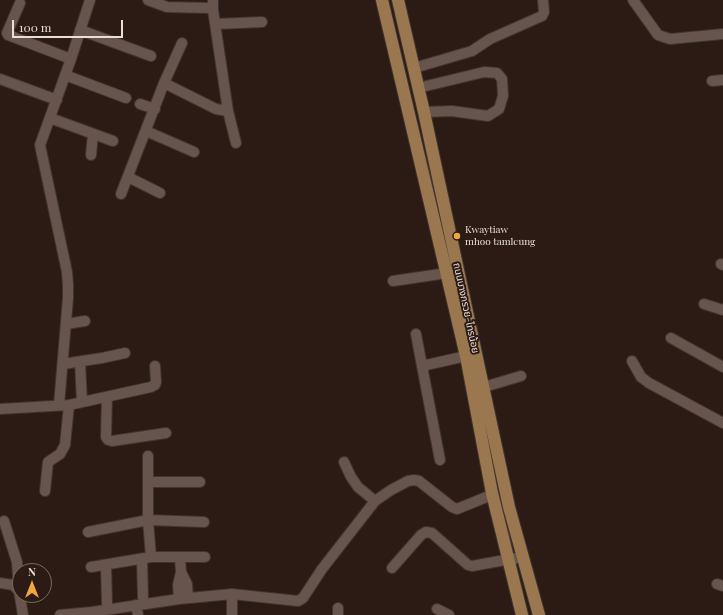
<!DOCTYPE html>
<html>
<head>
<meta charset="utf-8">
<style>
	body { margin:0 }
	#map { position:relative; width:723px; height:615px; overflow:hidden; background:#2b1b14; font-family:"Playfair Display",serif }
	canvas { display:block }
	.north { position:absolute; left:12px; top:563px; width:40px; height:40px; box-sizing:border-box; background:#2b1b14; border:1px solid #776962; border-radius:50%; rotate:0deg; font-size:11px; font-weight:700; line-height:16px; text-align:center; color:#e8ddd8 }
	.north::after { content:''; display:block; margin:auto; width:14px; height:18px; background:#f1a63f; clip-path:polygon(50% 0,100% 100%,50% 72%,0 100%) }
	.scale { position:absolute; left:12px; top:20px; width:111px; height:18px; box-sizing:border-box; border:2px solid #e8ddd8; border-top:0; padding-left:5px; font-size:12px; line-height:14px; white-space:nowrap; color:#e8ddd8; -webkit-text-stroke:3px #2b1b14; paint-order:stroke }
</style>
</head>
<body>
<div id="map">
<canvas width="723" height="615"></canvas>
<div class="north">N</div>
<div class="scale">100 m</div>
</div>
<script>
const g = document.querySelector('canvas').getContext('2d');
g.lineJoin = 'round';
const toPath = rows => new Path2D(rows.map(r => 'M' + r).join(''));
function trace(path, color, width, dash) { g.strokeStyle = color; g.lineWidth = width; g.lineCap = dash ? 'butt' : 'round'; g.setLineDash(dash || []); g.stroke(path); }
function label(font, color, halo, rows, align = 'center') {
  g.font = font + ' "Playfair Display","Noto Sans Thai",serif'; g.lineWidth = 4; g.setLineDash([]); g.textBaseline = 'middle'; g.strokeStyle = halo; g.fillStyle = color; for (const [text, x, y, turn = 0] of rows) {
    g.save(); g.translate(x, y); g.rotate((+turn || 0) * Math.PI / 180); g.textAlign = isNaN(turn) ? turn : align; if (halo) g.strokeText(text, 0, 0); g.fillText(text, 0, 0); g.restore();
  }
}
const minor = toPath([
	[148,0,167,7,209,8,213,10],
	[213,0,213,10,228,111,236,143],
	[633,0,658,35,670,39,723,34],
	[20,3,7,33,8,35,71,59],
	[216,24,262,22],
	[80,30,151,56],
	[414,68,472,51,490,39,542,16,544,12,543,1],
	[65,75,126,98],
	[0,79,57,100],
	[712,81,723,80],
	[164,83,216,109,228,111],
	[418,88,484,72,497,73,502,79,503,96,499,109,488,116,452,111,424,112],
	[140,104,155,109],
	[50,118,113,141],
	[146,131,194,152],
	[91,155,93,134],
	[128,177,160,193],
	[121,194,164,83,182,43],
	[721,264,723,265],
	[393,281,447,273],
	[704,304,723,310],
	[66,324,85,321],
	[416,334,422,366],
	[671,338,723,367],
	[632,361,641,377,649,383,723,423],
	[80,362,82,402],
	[63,364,102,358,125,353],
	[484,387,521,376],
	[107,397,106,437,108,440,112,441,166,433],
	[59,405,68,298,68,285,67,272,40,145,71,59,90,0],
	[0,409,69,405,151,387,155,385,156,382,155,366],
	[148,456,148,520,151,557],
	[440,460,422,366,466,356],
	[344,462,351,477,358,487,375,501],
	[148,482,200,482],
	[45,491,48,462,60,454,65,445,69,405],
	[4,521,17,562,19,591],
	[88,532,148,520,204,522],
	[142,559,143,598],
	[106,565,107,604],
	[91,567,151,557,205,557],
	[392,568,421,535,426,532,432,533,468,565,472,566,522,557],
	[181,572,187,584,188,598],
	[0,583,13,585,19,591,23,615],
	[717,584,723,586],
	[232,594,232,615],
	[179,599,178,585,181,572,180,557],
	[136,605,138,615],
	[437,609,449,615],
	[60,615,92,612,179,599,232,594,298,601,303,598,322,569,375,501,391,490,408,481,414,480,419,481,452,507,457,509,489,496,492,493],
	[338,615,338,608]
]);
const major = toPath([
	[382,0,466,356,492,493,522,615],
	[398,0,424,112,509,507,539,615]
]);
const markers = [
	[457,236,4,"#f1a63f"]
];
const poiNames = [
	["Kwaytiaw",465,230],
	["mhoo tamleung",465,242]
];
const streetNames = [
	["ถนนบางกรวย-ไทรน้อย",466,308,78]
];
trace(minor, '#423531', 12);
trace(major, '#423531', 14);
trace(minor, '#67544c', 10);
trace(major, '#9b7750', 12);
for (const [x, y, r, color] of markers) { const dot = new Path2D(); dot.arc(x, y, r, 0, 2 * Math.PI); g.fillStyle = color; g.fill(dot); trace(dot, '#2b1b14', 1.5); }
label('10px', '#e8ddd8', '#2b1b14', poiNames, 'left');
label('10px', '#e8ddd8', '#2b1b14', streetNames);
</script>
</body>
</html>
